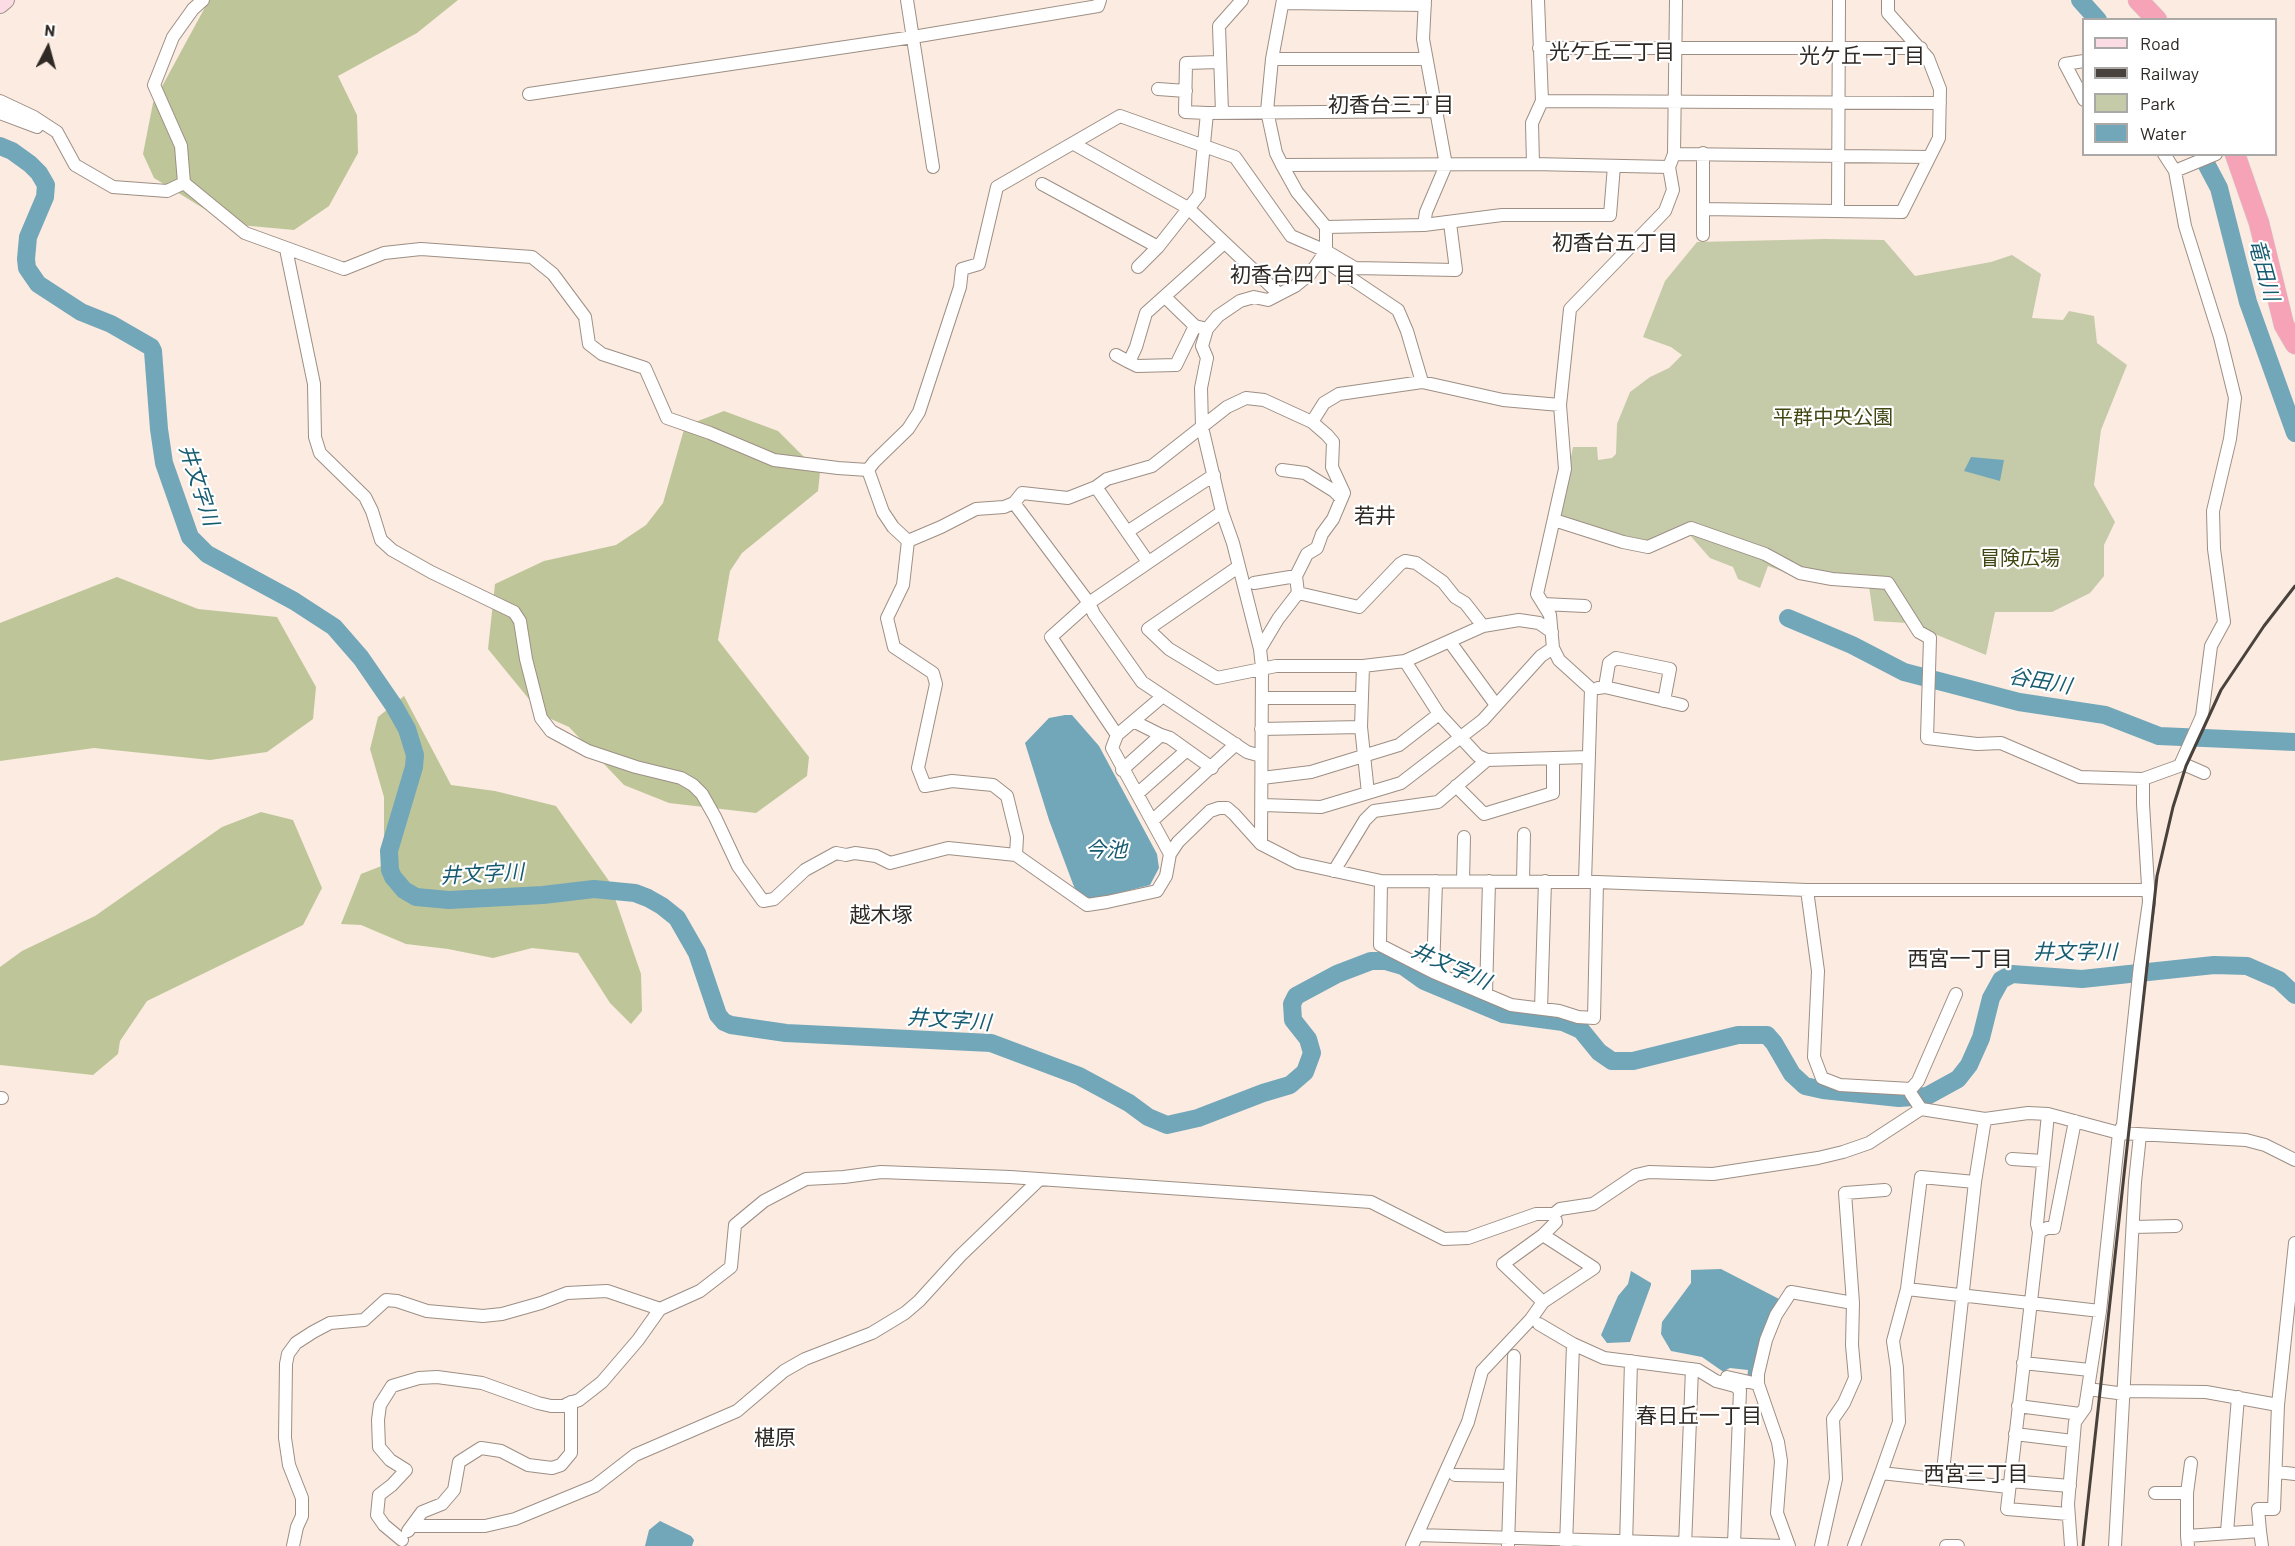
<!DOCTYPE html>
<html>
<head>
<meta charset="utf-8">
<style>
	body { margin:0 }
	#map { position:relative; width:2295px; height:1546px; overflow:hidden; background:#fbebe0; font-family:Barlow,sans-serif }
	canvas { display:block }
	.legend { position:absolute; left:2082px; top:18px; width:195px; height:138px; box-sizing:border-box; background:#fff; border:2px solid #aba9a7; margin:0; padding:8px 10px; list-style:none; font-size:18px; color:#2e2924 }
	.legend li { display:flex; align-items:center; gap:12px; height:30px }
	.legend b { width:30px; border:2px solid #aba9a7 }
	.north { position:absolute; left:18px; top:18px; width:60px; height:60px; -webkit-text-stroke:4px #fff; paint-order:stroke; rotate:6deg; font-size:16px; font-weight:700; line-height:24px; text-align:center; color:#2e2924 }
	.north::after { content:''; display:block; margin:auto; width:21px; height:27px; background:#2e2924; clip-path:polygon(50% 0,100% 100%,50% 72%,0 100%) }
</style>
</head>
<body>
<div id="map">
<canvas width="2295" height="1546"></canvas>
<ul class="legend">
<li><b style="height:8px;background:#fbdce4"></b>Road</li>
<li><b style="height:8px;background:#49423c"></b>Railway</li>
<li><b style="height:16px;background:#c5cba9"></b>Park</li>
<li><b style="height:16px;background:#72a6b9"></b>Water</li>
</ul>
<div class="north">N</div>
</div>
<script>
const g = document.querySelector('canvas').getContext('2d');
g.lineJoin = 'round';
function paint(path, color) { g.fillStyle = color; g.fill(path, 'evenodd'); }
const toPath = rows => new Path2D(rows.map(r => 'M' + r).join(''));
function trace(path, color, width, dash) { g.strokeStyle = color; g.lineWidth = width; g.lineCap = dash ? 'butt' : 'round'; g.setLineDash(dash || []); g.stroke(path); }
function label(font, color, halo, rows, align = 'center') {
  g.font = font + ' Barlow,"Noto Sans JP",sans-serif'; g.lineWidth = 4.5; g.setLineDash([]); g.textBaseline = 'middle'; g.strokeStyle = halo; g.fillStyle = color; for (const [text, x, y, turn = 0] of rows) {
    g.save(); g.translate(x, y); g.rotate((+turn || 0) * Math.PI / 180); g.textAlign = isNaN(turn) ? turn : align; if (halo) g.strokeText(text, 0, 0); g.fillText(text, 0, 0); g.restore();
  }
}
const green = toPath([
	[1825,239,1884,240,1915,276,1991,262,2012,255,2041,274,2032,318,2063,320,2069,311,2094,316,2097,343,2127,365,2101,430,2094,485,2115,522,2104,545,2104,576,2090,593,2052,612,1995,612,1986,655,1908,623,1874,621,1869,586,1800,578,1768,566,1760,588,1738,579,1733,567,1710,558,1687,532,1656,550,1559,516,1573,447,1597,447,1598,460,1612,458,1616,454,1617,424,1630,392,1650,377,1669,368,1682,355,1671,347,1643,337,1665,281,1697,242]
]);
const forest = toPath([
	[209,0,458,0,417,33,338,76,357,115,358,153,329,206,294,230,229,224,154,178,143,154,153,103],
	[724,411,778,431,820,473,818,491,742,553,730,571,718,640,809,757,807,776,756,813,669,803,624,785,569,727,542,715,488,649,495,584,544,561,616,545,646,525,663,503,685,426],
	[117,577,198,609,277,617,316,687,313,719,267,752,210,760,94,748,0,761,0,623],
	[404,696,451,785,495,791,556,806,609,881,641,974,642,1011,631,1024,610,1003,578,953,532,948,493,958,448,949,406,944,361,925,341,924,361,874,384,865,384,797,370,749,378,717],
	[261,812,293,820,322,888,303,925,147,1001,120,1041,118,1054,93,1075,0,1065,0,967,22,951,95,916,222,827]
]);
const water = toPath([
	[1971,457,2004,460,2000,481,1964,471],
	[1065,715,1072,715,1099,746,1157,854,1159,868,1150,885,1091,900,1076,892,1049,820,1025,743,1049,718],
	[1721,1269,1781,1300,1755,1379,1747,1379,1748,1370,1730,1368,1726,1370,1725,1373,1702,1357,1671,1351,1661,1334,1662,1322,1691,1283,1691,1270],
	[1631,1271,1651,1283,1651,1285,1630,1342,1607,1343,1601,1335,1618,1296,1628,1284],
	[660,1521,691,1536,694,1540,692,1546,645,1546,649,1530]
]);
const river = toPath([
	[2080,0,2098,20],
	[0,146,12,151,30,164,39,173,46,185,45,197,28,237,26,259,27,268,38,284,81,312,111,324,151,347,153,351,159,429,164,463,190,537,207,554,294,601,334,627,361,658,394,706,407,729,415,755,414,767,389,851,390,870,393,877,404,890,416,897,449,900,543,895,594,889,635,893,648,898,662,906,677,918,697,953,718,1015,724,1022,731,1025,786,1033,991,1043,1079,1076,1129,1103,1148,1117,1167,1125,1198,1118,1263,1093,1290,1085,1305,1072,1312,1053,1308,1039,1293,1020,1292,1004,1296,996,1337,974,1371,961,1386,961,1403,966,1424,981,1503,1014,1563,1022,1581,1030,1599,1052,1612,1061,1633,1061,1738,1035,1767,1035,1774,1043,1792,1074,1805,1086,1823,1090,1899,1098,1927,1096,1958,1079,1969,1065,1981,1038,1991,998,2001,980,2012,974,2082,979,2214,965,2247,966,2279,980,2295,995],
	[2201,154,2219,188,2248,302,2295,433],
	[1788,618,1852,645,1904,672,2019,702,2105,715,2159,736,2295,742]
]);
const minor = toPath([
	[907,0,933,167],
	[1283,0,1272,59,1267,111,1276,153,1282,165,1297,192,1326,227,1326,251,1310,274,1295,286,1268,300,1254,297,1240,301,1218,316,1207,329,1202,346,1207,358,1201,388,1202,427,1222,512,1233,543,1260,649,1262,667,1261,844,1298,863,1381,881,1597,882,1807,890,2148,890],
	[1283,3,1425,5],
	[1539,48,1921,48],
	[1272,59,1425,59],
	[2084,61,2065,64,2084,100],
	[1158,89,1186,91],
	[529,94,913,37,1098,6,1100,0],
	[0,101,34,117,57,132,75,165,113,187,167,191,184,183],
	[1542,101,1940,103],
	[1222,112,1219,26,1242,0],
	[0,113,37,127],
	[1207,113,1185,112,1186,63,1219,62],
	[1074,144,1188,208,1279,294],
	[1703,153,1703,209,1902,212,1939,138,1940,89,1928,58,1888,13,1888,0],
	[1674,154,1929,157],
	[1533,164,1532,123,1542,101,1538,0],
	[1282,165,1533,164,1669,167],
	[2175,171,2216,154],
	[184,183,245,233,344,269,384,253,421,249,532,257,553,274,585,317,589,344,602,354,645,368,667,418,710,433,774,460,838,468,868,470],
	[184,183,181,146,154,85,173,37,193,9,203,0],
	[1042,184,1158,247],
	[1838,211,1839,0],
	[1424,225,1502,215,1610,215,1614,166],
	[1326,227,1424,225,1426,212,1446,165,1423,39,1425,0],
	[1703,235,1703,209],
	[286,249,314,384,315,437,320,453,365,497,372,511,381,540,392,550,431,572,514,612,520,621,526,659,541,718,551,731,588,751,636,767,681,778,693,785,702,794,715,817,738,866,763,901,774,899,805,870,836,853,846,855,855,853,876,856,890,863,948,848,1016,855,1087,905,1107,902,1157,891,1166,876,1170,854,1178,842,1210,811,1219,808,1227,808,1234,814,1261,844],
	[1322,259,1398,310,1407,331,1422,382],
	[1138,267,1158,247,1199,195,1207,113,1437,111],
	[1165,297,1195,326,1203,328],
	[1195,326,1176,365,1137,366,1129,362,1136,347,1146,313,1224,243],
	[1116,355,1129,362],
	[1312,422,1324,403,1339,394,1422,382,1503,400,1560,405],
	[868,470,874,462,908,429,919,412,960,287,962,269,979,264,997,187,1120,116,1235,157,1291,236,1326,251,1355,268,1456,270,1450,223],
	[868,470,883,512,893,527,908,541],
	[1282,470,1305,473,1334,491,1341,498],
	[1096,487,1148,562],
	[1014,503,1089,603,1094,614,1142,682,1247,752,1261,756],
	[1554,520,1623,542,1648,547,1691,528,1765,554,1800,573,1832,579,1888,583,1919,632,1930,638,1927,738,1977,744,2001,743,2080,777,2143,779],
	[1127,532,1214,475],
	[908,541,941,527,976,509,1004,507,1014,503,1022,493,1068,498,1096,487,1107,479,1152,466,1227,407,1246,398,1264,400,1312,422,1327,435,1333,442,1332,467,1344,493,1333,519,1322,534,1317,548,1307,554,1296,576,1298,593,1278,619,1260,649],
	[908,541,903,585,887,618,894,647,933,673,936,684,918,768,925,786,952,781,993,785,1007,796,1017,837,1016,855],
	[1238,567,1148,629,1169,649,1217,678,1276,666,1363,666,1405,661,1483,626,1519,620,1539,623,1552,632],
	[1254,583,1296,576],
	[1298,593,1359,607,1400,564,1405,561,1416,563,1443,582,1455,597,1465,603,1483,626],
	[1543,604,1585,606],
	[1450,642,1496,705],
	[1405,661,1439,714,1478,756,1487,760,1589,757],
	[1363,666,1361,727,1368,793],
	[1605,687,1609,663,1616,658,1670,669,1664,701],
	[1598,688,1605,687,1682,705],
	[1163,696,1117,735,1112,748,1170,854],
	[1262,698,1361,698],
	[1135,722,1161,735,1170,738,1212,768],
	[1261,729,1361,727],
	[1117,735,1051,637,1089,603,1222,512],
	[2181,763,2204,773],
	[1122,770,1161,735],
	[1262,778,1311,772,1399,745,1439,714],
	[1456,786,1484,814,1553,793,1553,758],
	[1137,794,1187,750],
	[1263,805,1321,807,1401,783,1483,720,1541,656,1553,648],
	[1152,821,1236,744],
	[1334,871,1365,820,1374,811,1438,802,1487,760],
	[1381,881,1380,945,1433,972,1511,1005,1559,1011,1578,1017,1594,1018,1597,882],
	[1463,881,1464,837],
	[1523,881,1524,834],
	[1585,882,1591,689,1559,660,1553,648,1550,615,1537,594,1565,469,1560,405,1570,309,1665,211,1673,190,1669,167,1674,154,1676,0],
	[1807,890,1818,971,1814,1057,1822,1078,1840,1085,1911,1089],
	[1433,972,1436,881],
	[1486,994,1489,881],
	[1956,994,1918,1081,1911,1089,1911,1094,1921,1109,1985,1119,2028,1113,2048,1114,2119,1133,2246,1140,2265,1145,2295,1160],
	[1541,1009,1545,881],
	[0,1098,2,1098],
	[2048,1114,2037,1224,2039,1232,2007,1509,2068,1514],
	[2012,1159,2043,1161],
	[2133,1227,2176,1226],
	[2039,1232,2047,1228,2054,1228,2075,1121],
	[1907,1289,2100,1311],
	[1543,1302,1503,1264,1543,1235],
	[1853,1303,1845,1193,1885,1190],
	[1539,1324,1573,1344,1604,1358,1698,1370,1716,1381,1735,1386,1740,1390,1734,1544],
	[2023,1363,2090,1370],
	[1727,1377,1758,1384],
	[2088,1389,2125,1394],
	[2125,1391,2206,1392,2278,1405],
	[2018,1406,2080,1414],
	[2015,1434,2073,1441],
	[2277,1472,2295,1474],
	[1881,1473,1899,1422,1897,1368,1893,1341,1907,1289,1921,1177,1975,1182],
	[1455,1475,1510,1476],
	[1942,1480,1975,1182,1985,1119],
	[2010,1481,2070,1486],
	[2155,1493,2187,1493],
	[412,1526,485,1526,515,1519,595,1486,635,1455,737,1411,784,1371,805,1359,872,1333,905,1313,919,1301,960,1256,1039,1180],
	[408,1531,422,1512,442,1504,454,1490,459,1462,481,1448,501,1451,528,1465,552,1468,561,1465,571,1453,571,1402],
	[2260,1531,2262,1546],
	[2227,1532,2238,1397],
	[1417,1535,1785,1546],
	[2187,1536,2187,1493,2191,1463],
	[402,1540,384,1525,377,1515,379,1495,392,1485,406,1470,390,1460,379,1447,378,1420,380,1405,392,1386,419,1378,437,1377,482,1383,538,1403,551,1406,566,1406,567,1404,579,1400,602,1382,638,1340,660,1309,700,1291,731,1267,735,1225,764,1201,806,1179,844,1177,881,1172,1010,1177,1371,1202,1444,1239,1468,1238,1536,1214,1554,1214,1560,1209,1593,1204,1636,1175,1649,1172,1713,1174,1818,1158,1843,1152,1869,1143,1921,1109],
	[293,1546,297,1527,302,1516,302,1498,289,1465,285,1438,286,1364,288,1354,296,1343,313,1332,330,1323,364,1320,386,1300,397,1301,427,1311,483,1316,502,1314,541,1303,567,1293,607,1291,660,1309],
	[1412,1546,1468,1422,1482,1371,1531,1319,1543,1302,1594,1268,1543,1235,1556,1222,1554,1214],
	[1508,1546,1514,1356],
	[1566,1546,1573,1344],
	[1626,1546,1631,1361],
	[1685,1546,1692,1369],
	[1789,1546,1777,1513,1781,1461,1778,1442,1758,1384,1758,1374,1766,1340,1776,1315,1791,1292,1853,1303,1852,1345,1855,1378,1844,1403,1833,1419,1836,1479,1821,1546],
	[1854,1546,1881,1473,2009,1487],
	[1946,1546,1958,1546],
	[2071,1546,2068,1504,2075,1422,2085,1408,2100,1311,2119,1133,2123,1125,2140,965,2149,902,2143,804,2143,779,2179,766,2181,763,2202,716,2211,646,2224,622,2214,549,2213,511,2230,439,2235,398,2220,337,2185,226,2175,171,2164,154],
	[2115,1546,2135,1182,2140,1135],
	[2188,1546,2187,1536,2260,1531,2258,1509,2274,1509,2278,1405,2295,1243]
]);
const secondary = toPath([
	[0,5,6,0]
]);
const trunk = toPath([
	[2138,0,2157,20],
	[2235,154,2259,223,2284,325,2295,344]
]);
const rail = toPath([
	[2083,1546,2157,876,2173,807,2186,766,2221,690,2264,626,2295,586]
]);
const parkNames = [
	["平群中央公園",1833,417],
	["冒険広場",2020,558]
];
const neighbourhoodNames = [
	["光ケ丘二丁目",1612,52],
	["光ケ丘一丁目",1862,56],
	["初香台三丁目",1391,105],
	["初香台五丁目",1615,243],
	["初香台四丁目",1293,275],
	["若井",1375,516],
	["越木塚",881,915],
	["西宮一丁目",1960,959],
	["春日丘一丁目",1699,1416],
	["椹原",775,1438],
	["西宮三丁目",1976,1474]
];
const waterNames = [
	["竜田川",2264,270,75],
	["井文字川",199,485,72],
	["谷田川",2040,681,10],
	["今池",1106,850],
	["井文字川",482,874,-3],
	["井文字川",2075,952],
	["井文字川",1451,966,24],
	["井文字川",949,1020,4]
];
paint(green, '#c5cba9');
paint(forest, '#bec699');
paint(water, '#72a6b9');
trace(river, '#72a6b9', 18);
trace(minor, '#9d8f85', 14);
trace(secondary, '#9d8f85', 18);
trace(trunk, '#d1d0cf', 21);
trace(minor, '#fff', 12);
trace(secondary, '#fbdce4', 16);
trace(trunk, '#f6a2b7', 20);
trace(rail, '#49423c', 3);
label('20px', '#414713', '#fff', parkNames);
label('21px', '#2e2924', '#fff', neighbourhoodNames);
label('italic 21px', '#185c71', '#fff', waterNames);
</script>
</body>
</html>
